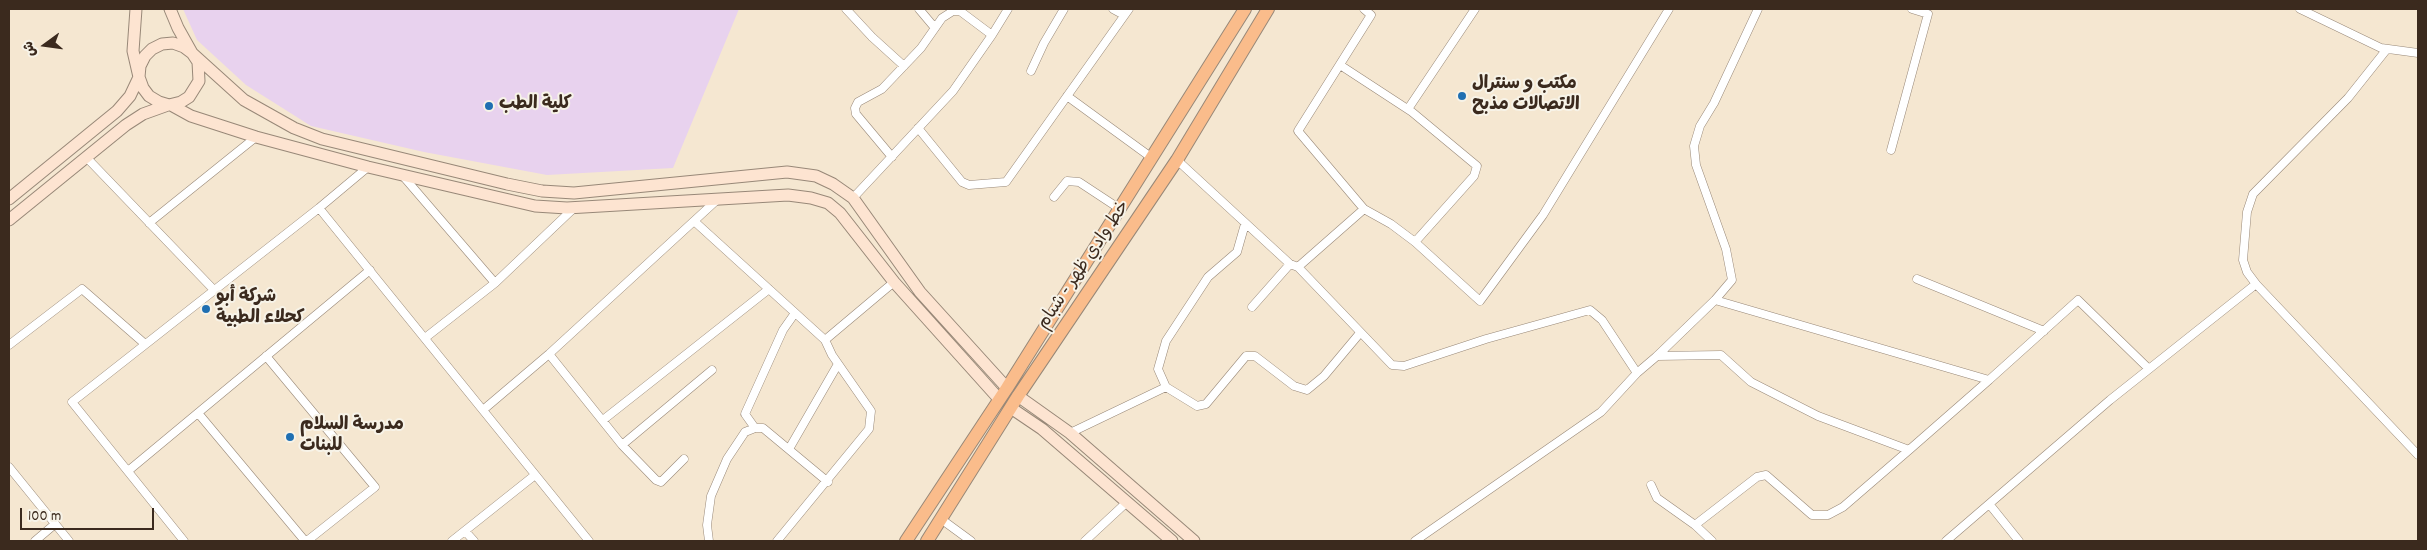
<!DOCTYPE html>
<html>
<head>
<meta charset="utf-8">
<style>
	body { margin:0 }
	#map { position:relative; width:2427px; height:550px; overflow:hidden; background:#f5e7d1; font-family:Dekko,"Playpen Sans Arabic",sans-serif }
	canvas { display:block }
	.frame { position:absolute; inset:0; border:10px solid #3b2a1e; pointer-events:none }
	.north { position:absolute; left:20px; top:20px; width:50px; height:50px; -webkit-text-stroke:4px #f7f3e8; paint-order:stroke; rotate:256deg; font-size:14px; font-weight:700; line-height:20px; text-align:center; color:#3b2a1e }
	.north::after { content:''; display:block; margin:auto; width:18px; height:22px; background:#3b2a1e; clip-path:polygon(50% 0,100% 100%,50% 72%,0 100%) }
	.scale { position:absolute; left:20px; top:508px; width:134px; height:22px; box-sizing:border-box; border:2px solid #3b2a1e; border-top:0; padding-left:6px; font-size:15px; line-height:18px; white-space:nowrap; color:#3b2a1e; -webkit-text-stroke:4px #f7f3e8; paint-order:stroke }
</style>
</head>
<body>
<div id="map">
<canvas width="2427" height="550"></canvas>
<div class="frame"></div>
<div class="north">ش</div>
<div class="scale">100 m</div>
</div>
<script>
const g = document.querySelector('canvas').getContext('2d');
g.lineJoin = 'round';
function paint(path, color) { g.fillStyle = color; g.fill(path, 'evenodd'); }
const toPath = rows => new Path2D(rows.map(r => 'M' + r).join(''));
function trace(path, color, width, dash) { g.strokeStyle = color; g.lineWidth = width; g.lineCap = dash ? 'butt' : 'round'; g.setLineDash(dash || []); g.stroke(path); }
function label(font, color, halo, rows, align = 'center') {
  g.font = font + ' Dekko,"Playpen Sans Arabic",sans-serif'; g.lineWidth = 4; g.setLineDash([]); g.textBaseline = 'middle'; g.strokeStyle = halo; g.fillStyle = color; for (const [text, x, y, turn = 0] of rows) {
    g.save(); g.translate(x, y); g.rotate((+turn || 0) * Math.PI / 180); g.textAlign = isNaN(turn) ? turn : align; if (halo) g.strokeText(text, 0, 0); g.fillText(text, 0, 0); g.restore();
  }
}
const built = toPath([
	[183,9,739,9,673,168,547,175,424,152,311,126,246,85,197,40]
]);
const street = toPath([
	[846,9,872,37,904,66],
	[919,9,935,28],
	[1113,9,1124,15],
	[2300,9,2381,48,2418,53],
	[2387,49,2348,98,2253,194,2247,212,2243,260,2247,272,2256,284,2418,455],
	[1340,65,1412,112,1477,166,1474,176,1415,242],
	[1031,71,1044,43,1064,9],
	[1067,96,1152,158],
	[1408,109,1475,9],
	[918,128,962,182,969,185,1006,182,1129,9],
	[1891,150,1928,14,1912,9],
	[86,157,214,290],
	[892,157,856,114,855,108,858,102,882,89,921,48,942,18,953,11,960,11,992,35],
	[1177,160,1290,264,1298,267,1364,209,1391,224,1415,242,1480,301,1543,215,1669,9],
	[403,176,495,283,425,338],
	[1054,197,1067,181,1079,182,1120,209],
	[853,198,953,91,992,35,1008,9],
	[319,208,589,541],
	[1364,209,1298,131,1371,15,1364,9],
	[694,221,825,340,832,355,871,411,869,429,777,541],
	[149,223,256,137],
	[1245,224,1237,252,1208,277,1166,341,1158,369,1166,387,1197,406,1206,404,1246,356,1255,356,1294,386,1307,390,1324,376,1360,333],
	[1298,267,1392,365,1404,366,1486,339,1590,310,1602,320,1637,373],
	[1917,279,2044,331],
	[495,283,575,207],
	[1715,300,1732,280,1726,249,1696,165,1694,146,1700,126,1714,103,1758,9],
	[1252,307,1290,264],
	[825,340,894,282],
	[9,345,82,289,145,344],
	[549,354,622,445,656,480,661,482,684,459],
	[266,356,375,487,307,541],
	[1989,380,2078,300,2149,369],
	[483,410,549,354,718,199],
	[198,413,305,541],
	[603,420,769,289],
	[755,428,745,414,783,330,795,313],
	[1070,433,1166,387],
	[622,445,712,370],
	[789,449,838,364],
	[9,467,69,541],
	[128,471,370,270],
	[1651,485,1657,498,1695,525],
	[1990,505,2019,541],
	[941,519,971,541],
	[465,531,474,541],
	[35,541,55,524],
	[184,541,72,402,319,208,368,167],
	[452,541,535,475],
	[709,541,707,525,711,496,727,459,745,432,755,428,763,428,828,482],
	[1085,541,1127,502],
	[1415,541,1601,412,1637,373,1657,356,1715,300,1989,380,1909,450,1818,416,1751,382,1721,355,1657,356],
	[1712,541,1695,525,1757,477,1766,475,1812,515,1828,515,1843,507,1909,450],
	[1946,541,2110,400,2256,284]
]);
const secondary = toPath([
	[170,9,178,28,192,53,198,62,199,81,189,97,181,102,169,105,159,102,149,96,143,88,139,77,140,66,145,56,152,49,162,44,173,43,184,47,192,53,244,100,294,128,322,139,507,184,542,191,574,193,787,172,816,176,833,184,853,198,920,292,1007,388],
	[171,105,191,116,256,137,368,167,535,206,567,208,788,195,811,198,828,203,840,213,894,282,999,399],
	[9,199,117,111,130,96,139,77,133,51,136,9],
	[9,220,126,125,143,114,168,105],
	[1018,396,1070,433,1194,541],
	[1011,408,1042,429,1172,541]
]);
const primary = toPath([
	[906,541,1007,388,1245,9],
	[927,541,1018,396,1177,160,1268,9]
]);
const markers = [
	[1462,96,5,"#1f6fb2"],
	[489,106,5,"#1f6fb2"],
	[206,309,5,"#1f6fb2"],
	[290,437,5,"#1f6fb2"]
];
const poiNames = [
	["مكتب و سنترال",1472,86],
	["الاتصالات مذبح",1472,107],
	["كلية الطب",499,106],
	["شركة أبو",216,299],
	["كحلاء الطبية",216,320],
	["مدرسة السلام",300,427],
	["للبنات",300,448]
];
const streetNames = [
	["خط وادي ظهر - شبام",1085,266,-56]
];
paint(built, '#e8d2ee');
trace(street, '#988878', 9);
trace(secondary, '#988878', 13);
trace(primary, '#988878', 14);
trace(street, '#fff', 8);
trace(secondary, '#fde4d1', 11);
trace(primary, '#fabc8b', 12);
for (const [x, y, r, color] of markers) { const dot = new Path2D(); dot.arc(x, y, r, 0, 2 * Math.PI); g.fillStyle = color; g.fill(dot); trace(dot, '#f7f3e8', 2); }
label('bold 18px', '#3b2a1e', '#f7f3e8', poiNames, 'left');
label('18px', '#3b2a1e', '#f7f3e8', streetNames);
</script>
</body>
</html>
